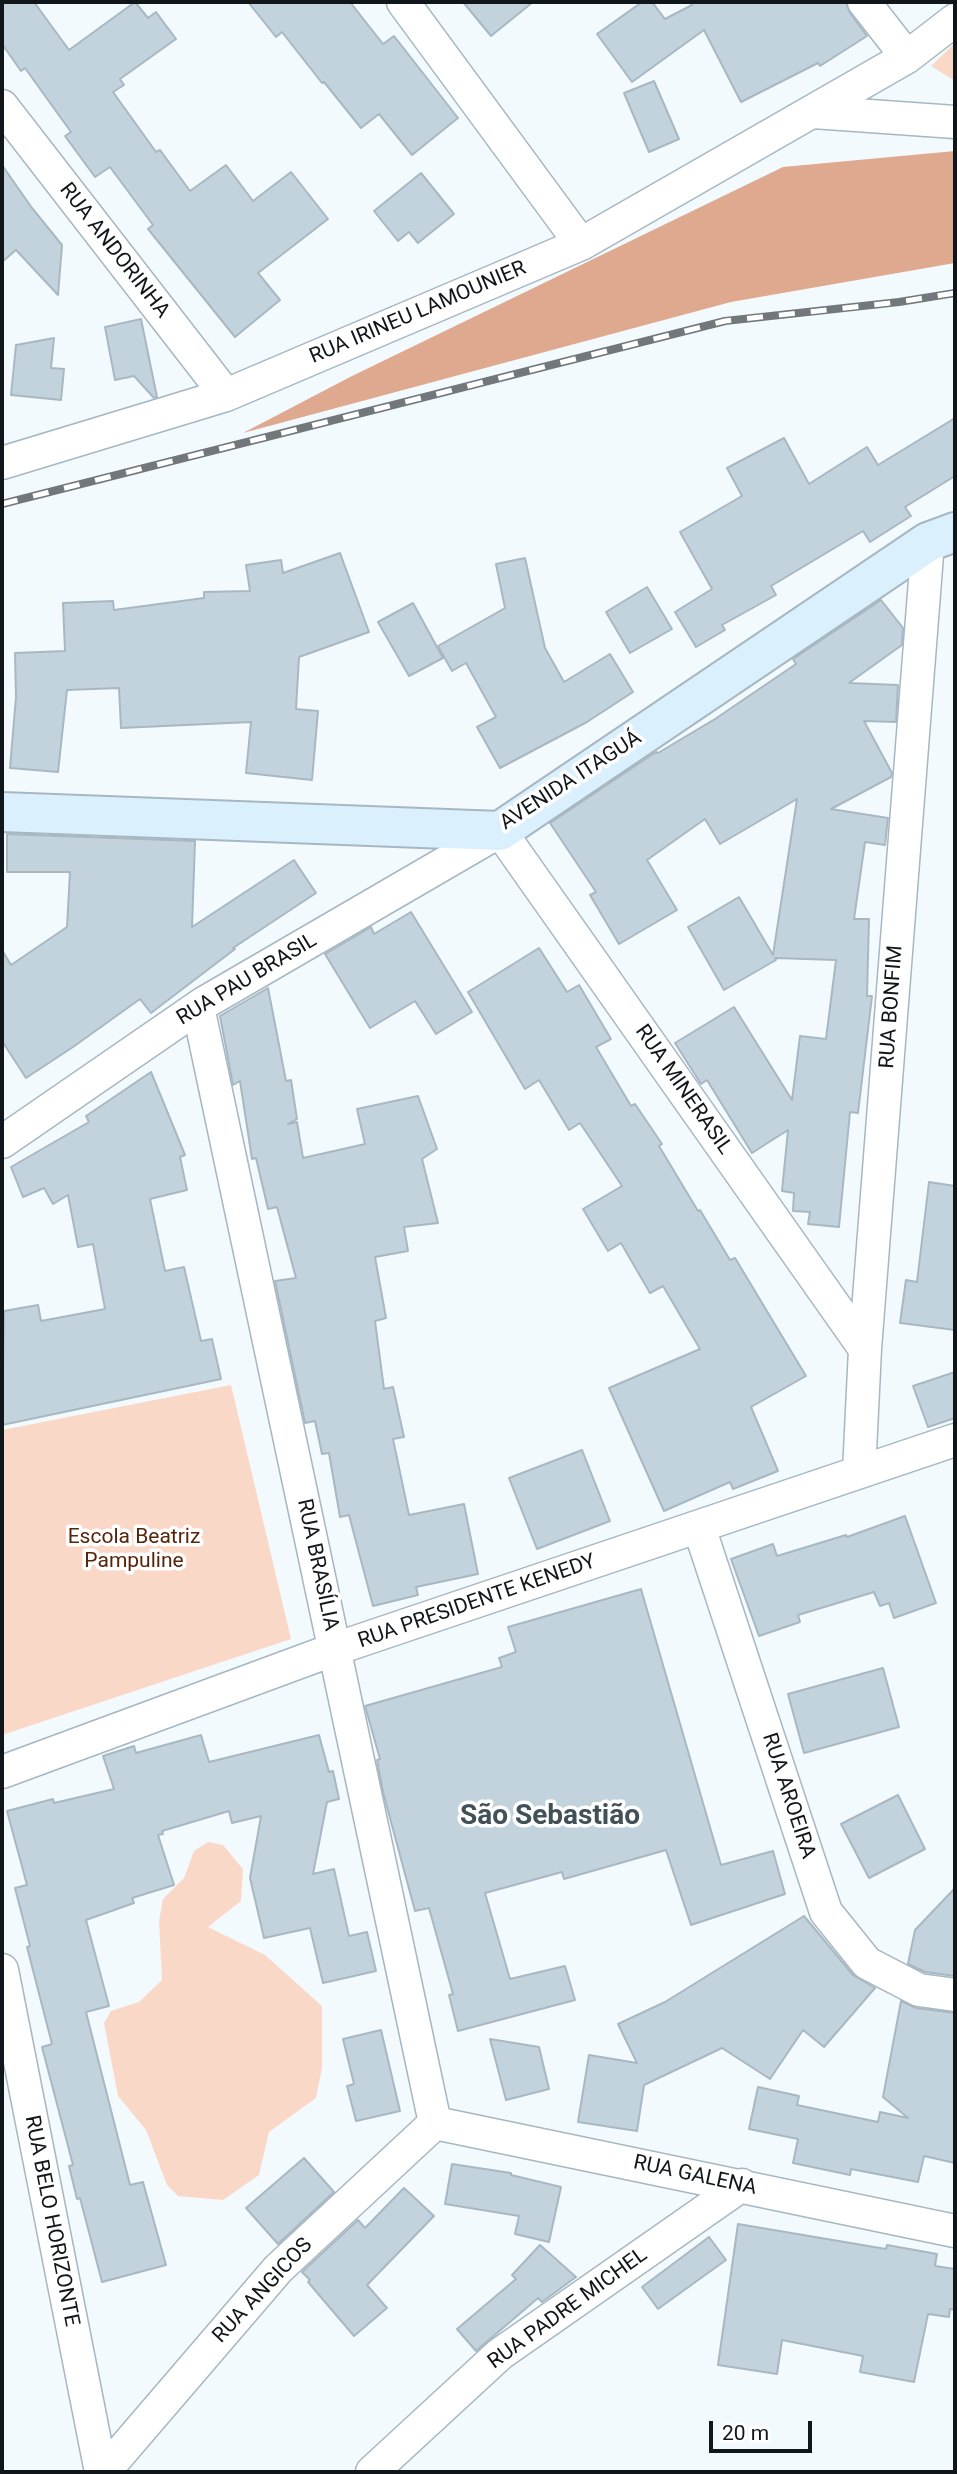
<!DOCTYPE html>
<html>
<head>
<meta charset="utf-8">
<style>
	body { margin:0 }
	#map { position:relative; width:957px; height:2474px; overflow:hidden; background:#f3fafe; font-family:Roboto,sans-serif }
	canvas { display:block }
	.frame { position:absolute; inset:0; border:4px solid #10161a; pointer-events:none }
	.scale { position:absolute; left:709px; top:2421px; width:103px; height:32px; box-sizing:border-box; border:4px solid #10161a; border-top:0; padding-left:9px; font-size:21px; line-height:24px; white-space:nowrap; color:#10161a; -webkit-text-stroke:5px #fff; paint-order:stroke }
</style>
</head>
<body>
<div id="map">
<canvas width="957" height="2474"></canvas>
<div class="frame"></div>
<div class="scale">20 m</div>
</div>
<script>
const g = document.querySelector('canvas').getContext('2d');
g.lineJoin = 'round';
function paint(path, color) { g.fillStyle = color; g.fill(path, 'evenodd'); }
const toPath = rows => new Path2D(rows.map(r => 'M' + r).join(''));
function trace(path, color, width, dash) { g.strokeStyle = color; g.lineWidth = width; g.lineCap = dash ? 'butt' : 'round'; g.setLineDash(dash || []); g.stroke(path); }
function label(font, color, halo, rows, align = 'center') {
  g.font = font + ' Roboto,sans-serif'; g.lineWidth = 7; g.setLineDash([]); g.textBaseline = 'middle'; g.strokeStyle = halo; g.fillStyle = color; for (const [text, x, y, turn = 0] of rows) {
    g.save(); g.translate(x, y); g.rotate((+turn || 0) * Math.PI / 180); g.textAlign = isNaN(turn) ? turn : align; if (halo) g.strokeText(text, 0, 0); g.fillText(text, 0, 0); g.restore();
  }
}
const green = toPath([
	[955,43,955,81,931,66],
	[231,1385,291,1639,2,1735,2,1430],
	[208,1842,223,1845,243,1869,241,1901,208,1927,265,1955,322,2006,322,2068,316,2098,269,2132,259,2175,223,2200,178,2196,167,2185,146,2130,118,2096,104,2023,111,2011,139,2002,162,1980,159,1921,163,1899,184,1878,194,1851]
]);
const forest = toPath([
	[955,151,955,263,731,302,243,433,352,376,783,167]
]);
const building = toPath([
	[2,2,34,2,69,50,135,2,148,18,156,12,176,39,120,79,124,85,113,92,156,152,160,150,190,191,226,165,253,201,291,172,328,219,258,273,280,300,235,337,148,229,153,225,110,167,95,177,65,136,71,132,25,68,21,71,2,44,2,2],
	[248,2,350,2,383,44,394,36,458,118,412,155,379,114,361,128,324,82,322,83,282,32,276,37,248,2],
	[463,2,533,2,491,36,463,2],
	[642,2,652,2,665,19,692,5,690,2,846,2,850,13,867,36,820,66,818,63,741,102,704,30,632,82,597,34,642,2],
	[654,81,679,139,649,152,624,93,654,81],
	[2,165,32,208,62,245,58,295,16,250,2,262,2,165],
	[421,173,454,214,418,243,409,232,398,241,374,211,421,173],
	[141,319,157,397,154,398,134,376,115,380,105,327,141,319],
	[54,338,51,368,64,369,61,400,11,395,16,345,54,338],
	[955,418,955,476,905,507,911,516,870,542,863,531,771,586,776,595,722,625,725,630,696,647,675,612,712,589,680,532,742,496,727,468,784,438,809,484,867,447,878,465,955,418],
	[340,553,369,632,299,657,296,709,318,711,312,780,246,773,251,722,121,728,119,688,67,690,58,772,10,768,16,697,15,653,65,651,63,603,113,601,114,610,204,598,204,592,250,591,246,565,281,560,283,573,340,553],
	[525,558,545,648,564,682,610,654,633,692,587,722,500,768,477,727,496,717,466,663,452,671,438,646,505,608,496,564,525,558],
	[647,587,672,629,630,653,606,612,647,587],
	[881,600,903,628,902,645,849,683,898,685,896,722,864,721,892,773,891,777,831,809,888,818,885,845,865,842,854,919,869,919,867,996,872,996,858,1113,850,1112,839,1227,808,1224,810,1212,793,1211,794,1193,782,1191,788,1130,752,1153,707,1080,701,1084,675,1043,734,1007,792,1100,800,1036,826,1039,836,960,775,958,776,960,724,990,688,927,739,897,773,955,797,799,720,844,705,819,647,860,677,910,619,944,590,895,596,892,550,823,656,752,658,753,715,719,796,664,793,659,881,600],
	[413,603,443,658,409,676,378,622,413,603],
	[7,834,195,841,192,927,294,860,316,893,233,948,235,949,151,1013,140,999,73,1047,26,1078,2,1041,2,950,11,965,67,927,70,872,7,872,7,834],
	[411,912,472,1012,436,1034,415,1001,370,1028,325,954,371,927,374,934,411,912],
	[539,948,567,992,579,985,611,1039,596,1047,631,1106,635,1104,662,1144,659,1146,698,1211,700,1210,730,1260,735,1258,806,1376,751,1407,778,1471,733,1489,730,1482,664,1511,609,1388,700,1349,663,1286,650,1293,621,1243,608,1251,583,1209,622,1186,580,1123,569,1130,539,1080,525,1089,468,992,539,948],
	[268,988,286,1081,291,1080,297,1119,288,1124,297,1122,303,1158,365,1144,357,1109,418,1096,437,1149,422,1159,438,1223,404,1227,408,1251,375,1257,386,1318,375,1321,384,1389,393,1387,404,1437,393,1439,409,1515,464,1504,478,1574,416,1587,418,1595,373,1606,349,1515,340,1517,329,1453,322,1454,315,1421,305,1423,275,1281,296,1278,277,1207,268,1209,256,1158,252,1159,240,1081,233,1085,220,1016,268,988],
	[151,1072,185,1155,180,1157,187,1190,150,1199,165,1271,184,1267,201,1341,212,1339,221,1379,2,1425,4,1311,38,1305,41,1321,105,1309,93,1244,78,1247,68,1195,53,1204,44,1188,23,1197,11,1167,89,1122,86,1116,151,1072],
	[929,1182,955,1186,955,1330,900,1323,906,1280,917,1282,929,1182],
	[955,1372,955,1418,928,1427,913,1386,955,1372],
	[582,1450,610,1521,537,1549,509,1478,582,1450],
	[905,1516,936,1603,894,1618,889,1603,880,1606,874,1592,798,1615,800,1622,759,1636,731,1559,773,1544,777,1556,846,1535,847,1537,905,1516],
	[641,1589,721,1865,773,1851,785,1894,691,1925,666,1850,564,1879,562,1872,485,1893,510,1979,565,1966,575,2000,458,2031,449,1995,453,1994,429,1908,415,1911,383,1792,377,1760,380,1759,365,1706,502,1667,499,1658,516,1652,508,1627,641,1589],
	[883,1668,899,1727,804,1753,788,1694,883,1668],
	[201,1735,209,1762,319,1735,329,1772,333,1771,339,1799,327,1802,313,1874,334,1869,349,1936,367,1932,376,1971,323,1983,310,1928,264,1938,250,1878,261,1816,232,1823,229,1811,162,1831,163,1834,158,1835,174,1885,132,1898,134,1903,86,1920,109,2006,86,2012,130,2185,143,2182,166,2265,102,2282,80,2198,77,2199,69,2166,73,2165,42,2047,52,2044,27,1947,30,1946,15,1888,27,1885,7,1811,53,1799,54,1803,114,1789,103,1756,134,1746,136,1753,201,1735],
	[898,1795,925,1849,869,1878,841,1824,898,1795],
	[955,1888,955,1976,925,1972,908,1964,915,1930,955,1888],
	[804,1916,853,1975,875,1988,824,2047,803,2030,770,2079,722,2048,644,2085,637,2131,578,2122,589,2055,637,2063,618,2024,665,2002,804,1916],
	[901,2001,916,2008,955,2013,955,2163,924,2156,918,2182,851,2169,850,2175,793,2163,798,2139,749,2129,758,2087,799,2096,797,2105,878,2122,880,2112,908,2118,883,2097,901,2001],
	[381,2030,400,2111,356,2121,347,2086,354,2084,343,2039,381,2030],
	[490,2039,539,2047,549,2089,506,2100,490,2039],
	[304,2158,334,2192,278,2244,246,2208,304,2158],
	[452,2164,511,2173,511,2175,561,2187,549,2242,515,2234,519,2216,445,2204,452,2164],
	[404,2188,434,2216,367,2285,387,2308,354,2336,308,2282,310,2280,302,2272,358,2220,365,2228,404,2188],
	[738,2224,886,2249,887,2245,937,2254,935,2266,955,2269,955,2310,950,2309,949,2317,928,2314,914,2382,860,2372,863,2356,782,2340,777,2374,718,2365,738,2224],
	[709,2237,726,2260,658,2309,642,2287,709,2237],
	[540,2245,576,2277,542,2302,538,2298,476,2351,457,2329,516,2279,512,2275,540,2245]
]);
const street = toPath([
	[403,2,581,244],
	[864,2,907,57],
	[2,106,226,395],
	[813,112,955,122],
	[2,463,226,395,581,244,907,57,955,20],
	[198,1007,435,2123],
	[2,1142,204,1003,500,831,865,1349],
	[859,1472,865,1349,928,542],
	[699,1527,826,1912,867,1963,919,1990,955,1995],
	[2,1772,335,1649,955,1440],
	[2,1970,101,2472],
	[435,2123,955,2231],
	[104,2472,278,2269,435,2123],
	[372,2472,500,2354,742,2185]
]);
const secondary = toPath([
	[2,812,500,831,928,542,955,532]
]);
const rail = toPath([
	[2,504,725,321,899,302,955,293]
]);
const streetNames = [
	["RUA ANDORINHA",114,251,52],
	["RUA IRINEU LAMOUNIER",418,313,-23],
	["AVENIDA ITAGUÁ",571,781,-33],
	["RUA PAU BRASIL",247,980,-31],
	["RUA BONFIM",892,1007,-86],
	["RUA MINERASIL",683,1090,55],
	["RUA BRASÍLIA",317,1565,78],
	["RUA PRESIDENTE KENEDY",477,1602,-19],
	["RUA AROEIRA",788,1796,72],
	["RUA GALENA",695,2176,12],
	["RUA BELO HORIZONTE",51,2221,79],
	["RUA ANGICOS",263,2291,-47],
	["RUA PADRE MICHEL",568,2309,-36]
];
const parkNames = [
	["Escola Beatriz",134,1538],
	["Pampuline",134,1562]
];
const districtNames = [
	["São Sebastião",550,1817]
];
paint(green, '#fad8c8');
paint(forest, '#dfa990');
paint(building, '#c3d3dd');
trace(building, '#a8b8c2', 2);
trace(street, '#a7b7c1', 35);
trace(secondary, '#a7b7c1', 42);
trace(street, '#fff', 32);
trace(secondary, '#daf0fd', 38);
trace(rail, '#71777b', 8);
trace(rail, '#fff', 5, [16]);
label('21px', '#10161a', '#fff', streetNames);
label('21px', '#562509', '#fff', parkNames);
label('bold 28px', '#425058', '#fff', districtNames);
</script>
</body>
</html>
